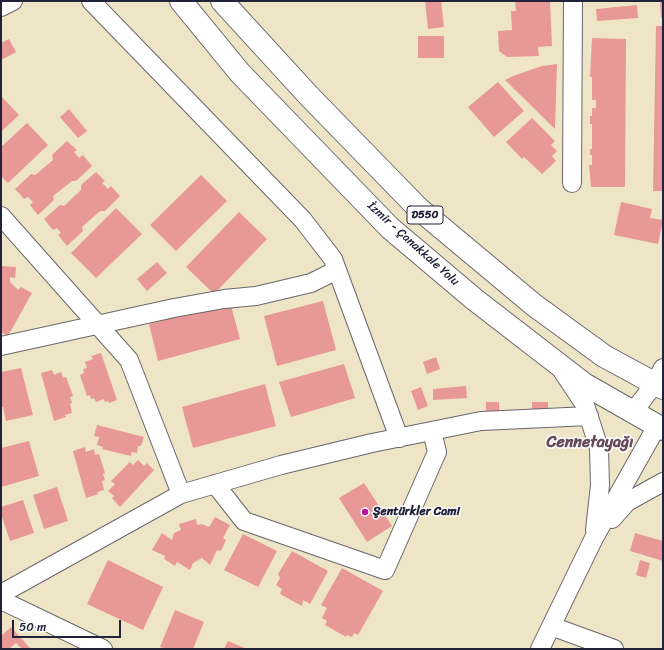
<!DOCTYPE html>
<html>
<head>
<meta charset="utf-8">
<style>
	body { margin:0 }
	#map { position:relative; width:664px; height:650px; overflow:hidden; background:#eee5c7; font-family:Sriracha,sans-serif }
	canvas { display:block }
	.frame { position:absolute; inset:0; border:2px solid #22223b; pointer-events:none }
	.scale { position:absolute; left:12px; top:620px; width:109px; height:18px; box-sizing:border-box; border:2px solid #22223b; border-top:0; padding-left:5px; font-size:12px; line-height:14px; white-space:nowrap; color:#22223b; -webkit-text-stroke:3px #fff; paint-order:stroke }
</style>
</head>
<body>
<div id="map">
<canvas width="664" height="650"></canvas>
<div class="frame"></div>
<div class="scale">50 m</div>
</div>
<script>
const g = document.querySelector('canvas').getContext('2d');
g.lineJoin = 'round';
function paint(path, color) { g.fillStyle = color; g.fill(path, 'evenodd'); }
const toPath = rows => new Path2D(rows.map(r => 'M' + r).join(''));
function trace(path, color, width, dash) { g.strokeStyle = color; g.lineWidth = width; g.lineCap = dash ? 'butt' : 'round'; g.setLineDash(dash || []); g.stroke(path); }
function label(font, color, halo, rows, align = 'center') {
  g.font = font + ' Sriracha,sans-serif'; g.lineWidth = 3; g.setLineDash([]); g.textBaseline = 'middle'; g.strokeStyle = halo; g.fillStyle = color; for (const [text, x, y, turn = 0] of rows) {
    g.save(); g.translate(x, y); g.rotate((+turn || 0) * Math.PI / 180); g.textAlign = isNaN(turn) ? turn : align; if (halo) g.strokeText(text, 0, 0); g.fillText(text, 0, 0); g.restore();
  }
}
const building = toPath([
	[425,1,441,1,444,27,428,29],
	[515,1,550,1,552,46,538,47,539,56,507,57,499,51,498,31,512,30,511,11,516,11],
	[660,1,663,1,663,18,661,18],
	[637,5,638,18,597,21,596,9],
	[656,26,663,26,663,191,653,191],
	[418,36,444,36,444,58,418,58],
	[592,38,626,39,625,187,591,187,589,165,592,165,592,155,590,155,590,149,592,149,592,124,590,124,590,116,592,116,592,108,596,108,596,100,592,100,592,77,590,77],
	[9,39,16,52,1,60,1,43],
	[557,64,555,129,505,80,513,76,542,66],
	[498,82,524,111,494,137,468,107],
	[1,96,19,115,1,132],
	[69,109,87,131,78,138,60,117],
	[532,118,555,141,551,145,557,151,552,156,556,161,542,174,524,157,522,159,506,142],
	[27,123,48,145,8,183,1,176,1,147],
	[67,141,77,150,74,152,79,158,83,155,92,166,76,181,72,181,53,196,54,200,38,215,30,205,33,202,28,197,24,199,15,189,31,174,35,175,53,160,52,155],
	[96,172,105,181,102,183,108,189,111,186,120,196,105,211,100,211,82,227,83,231,67,246,58,235,61,233,57,228,53,230,44,219,60,205,64,206,81,190,81,185],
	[201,175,227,201,176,251,150,225],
	[621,202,652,209,650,218,663,220,658,244,614,235],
	[116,208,142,234,96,278,71,253],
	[239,212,267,239,214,294,186,267],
	[157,262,167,273,147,291,137,279],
	[1,266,16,267,15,278,10,277,10,282,18,290,21,287,32,293,8,336,1,332],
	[323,301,336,350,277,366,264,316],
	[230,302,240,339,158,361,149,324],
	[101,353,117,400,109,403,108,401,105,402,104,399,96,402,94,398,91,399,90,395,87,396,80,375,84,373,83,369,87,368,85,362,93,359,91,356],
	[436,357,440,369,427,374,423,362],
	[344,364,355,398,291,417,279,382],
	[21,368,33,415,6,421,3,407,1,407,1,372],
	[52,370,54,375,61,372,63,378,66,377,73,396,70,397,72,403,70,404,72,413,65,415,66,417,54,421,41,373],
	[265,384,276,426,193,448,182,407],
	[466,386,467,398,433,400,433,389],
	[421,387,428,406,418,410,411,391],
	[486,402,499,402,499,416,486,416],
	[532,402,548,402,548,414,532,414],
	[97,425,144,437,141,446,138,446,137,453,132,452,131,456,102,449,103,447,97,445,99,437,94,436],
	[29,441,39,476,1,487,1,448],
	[85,447,86,452,94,449,95,455,99,454,105,473,103,474,105,480,102,481,104,490,97,492,98,494,86,498,73,451],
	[138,460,144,466,147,463,154,470,120,507,112,498,114,496,108,491,115,484,111,481,130,462,133,465],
	[364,483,392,526,367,542,339,498],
	[57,487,68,521,44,529,33,495],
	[23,500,34,533,10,541,1,514,1,507],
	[215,517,230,525,223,538,226,540,221,551,217,550,210,565,202,558,193,563,190,570,177,562,175,566,164,559,165,556,152,550,162,533,172,540,174,533,181,530,179,524,196,519,197,525,202,524,209,527],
	[635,533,663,541,663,561,630,551],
	[243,534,277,551,258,587,224,570],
	[292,551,328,571,310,604,303,600,302,606,280,594,282,589,276,585,280,578,278,574],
	[108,560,163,587,143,630,87,604],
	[640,560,650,563,646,578,636,575],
	[342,568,383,591,358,635,354,633,352,637,347,635,346,637,325,625,327,621,322,618,327,608,321,605],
	[175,610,204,622,193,649,165,649,160,647],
	[11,627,31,649,22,649,16,643,9,649,1,649,1,636],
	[228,641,247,649,224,649]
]);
const minor = toPath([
	[91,1,303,220,333,259,399,438],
	[1,7,13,1],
	[572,183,573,1],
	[1,216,129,360,181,494],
	[1,346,174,308,224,299,256,296,311,283,337,270],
	[563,372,585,405,599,448,600,485,595,530],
	[634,411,655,383,663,368],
	[215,484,244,521,385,570,437,452,432,431],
	[612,519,627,502,663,482],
	[1,594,181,494,281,465,372,443,481,421,589,416],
	[1,600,103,649],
	[551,626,614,649],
	[540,649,594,538,657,426]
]);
const highway = toPath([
	[181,1,240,73,390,228,474,299,584,384,663,429],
	[222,1,309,96,419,209,534,305,604,356,663,388]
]);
const markers = [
	[365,512,4,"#b5179e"]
];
const shields = [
	[425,215,36]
];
const shieldNames = [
	["D550",425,215]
];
const streetNames = [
	["İzmir - Çanakkale Yolu",413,244,42]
];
const poiNames = [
	["Şentürkler Cami",373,512]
];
const districtNames = [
	["Cennetayağı",590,443]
];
paint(building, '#e89997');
trace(minor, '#69666c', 20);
trace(highway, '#69666c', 24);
trace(minor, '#fff', 18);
trace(highway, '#fff', 22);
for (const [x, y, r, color] of markers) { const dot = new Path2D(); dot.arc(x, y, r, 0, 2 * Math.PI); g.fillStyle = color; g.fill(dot); trace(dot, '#fff', 1.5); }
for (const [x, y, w] of shields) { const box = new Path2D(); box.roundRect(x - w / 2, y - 9, w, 18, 3); g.fillStyle = '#fff'; g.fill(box); trace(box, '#22223b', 1); }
label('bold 11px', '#22223b', null, shieldNames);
label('12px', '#22223b', '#fff', streetNames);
label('bold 12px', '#22223b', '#fff', poiNames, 'left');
label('bold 16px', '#674c5b', '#fff', districtNames);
</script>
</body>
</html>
